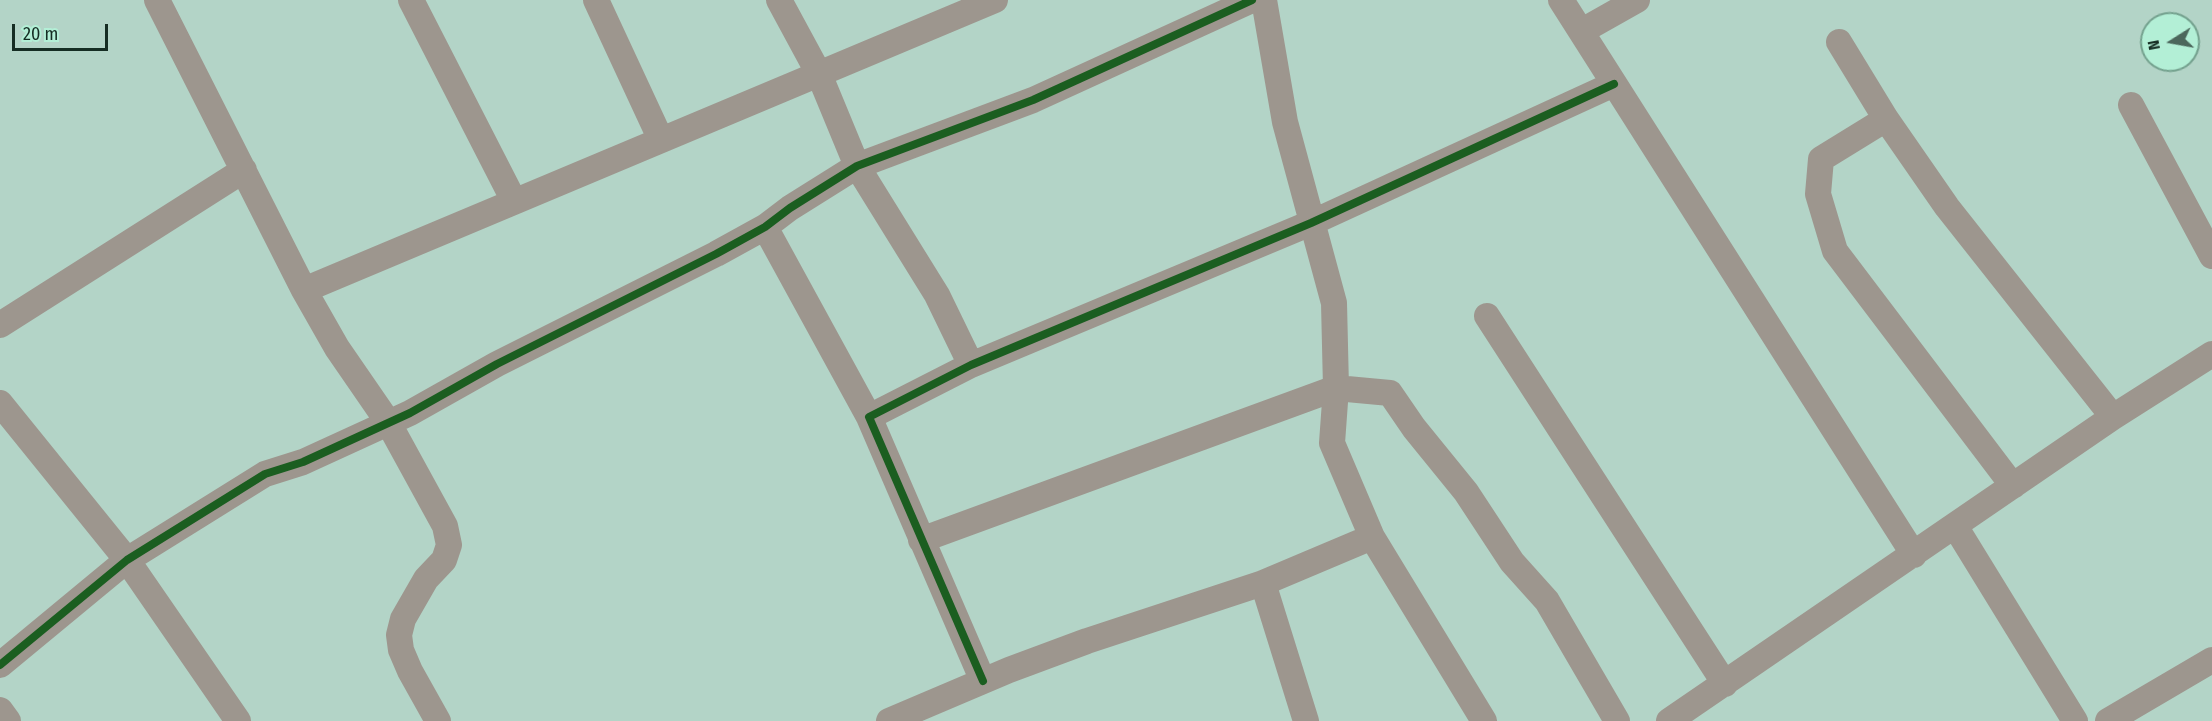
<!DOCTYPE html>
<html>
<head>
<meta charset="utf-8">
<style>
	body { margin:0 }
	#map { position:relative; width:2212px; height:721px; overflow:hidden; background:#b3d4c7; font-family:"Fira Sans Condensed",sans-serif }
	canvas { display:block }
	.north { position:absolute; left:2140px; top:12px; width:60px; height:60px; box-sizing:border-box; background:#b3efd6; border:2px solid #74a18e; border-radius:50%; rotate:259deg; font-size:16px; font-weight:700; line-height:24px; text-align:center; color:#152d23 }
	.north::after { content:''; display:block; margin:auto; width:21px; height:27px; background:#4c675c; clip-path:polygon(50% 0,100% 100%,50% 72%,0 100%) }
	.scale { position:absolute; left:12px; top:24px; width:96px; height:27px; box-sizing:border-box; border:3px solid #152d23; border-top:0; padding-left:8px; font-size:18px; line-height:21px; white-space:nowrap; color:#152d23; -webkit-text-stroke:4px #b3efd6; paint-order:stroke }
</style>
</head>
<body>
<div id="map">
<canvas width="2212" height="721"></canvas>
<div class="north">N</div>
<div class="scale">20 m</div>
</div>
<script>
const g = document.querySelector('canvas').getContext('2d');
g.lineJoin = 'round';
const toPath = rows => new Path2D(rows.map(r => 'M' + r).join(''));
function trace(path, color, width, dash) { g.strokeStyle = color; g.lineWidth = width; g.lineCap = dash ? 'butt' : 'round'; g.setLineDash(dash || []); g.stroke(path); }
const minor = toPath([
	[157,0,304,290,337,348,388,422,445,526,449,545,444,560,426,579,403,619,399,635,401,650,410,671,438,721],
	[411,0,514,201],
	[596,0,661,140],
	[779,0,819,74,857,166,937,295,971,365],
	[1264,0,1285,122,1334,303,1336,388,1390,393,1414,428,1466,492,1512,562,1547,601,1617,721],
	[1561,0,1914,555],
	[1582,31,1637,0],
	[1839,42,1886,119,1947,207,2113,417],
	[2131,105,2212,256],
	[1886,119,1821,159,1818,194,1835,251,2013,486],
	[765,227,869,417],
	[304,290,995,0],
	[1487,316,1725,684],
	[0,325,244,170],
	[0,403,127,560,238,721],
	[1955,526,2075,721],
	[921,540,1336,388,1332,443,1372,537,1484,721],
	[1263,583,1306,721],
	[0,665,127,560,265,474,303,462,410,413,497,364,716,254,765,227,790,208,857,166,1033,100,1252,0],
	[983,681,869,417,971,365,1311,223,1614,84],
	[0,710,8,721],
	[889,721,1009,670,1087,641,1263,583,1372,537],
	[1669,721,2113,417,2212,354],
	[2108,721,2212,660]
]);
const cycleway = toPath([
	[0,665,127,560,265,474,303,462,410,413,497,364,716,254,765,227,790,208,857,166,1033,100,1252,0],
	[983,681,869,417,971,365,1311,223,1614,84]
]);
trace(minor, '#9d968e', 26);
trace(cycleway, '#1b5e20', 8);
</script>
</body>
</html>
